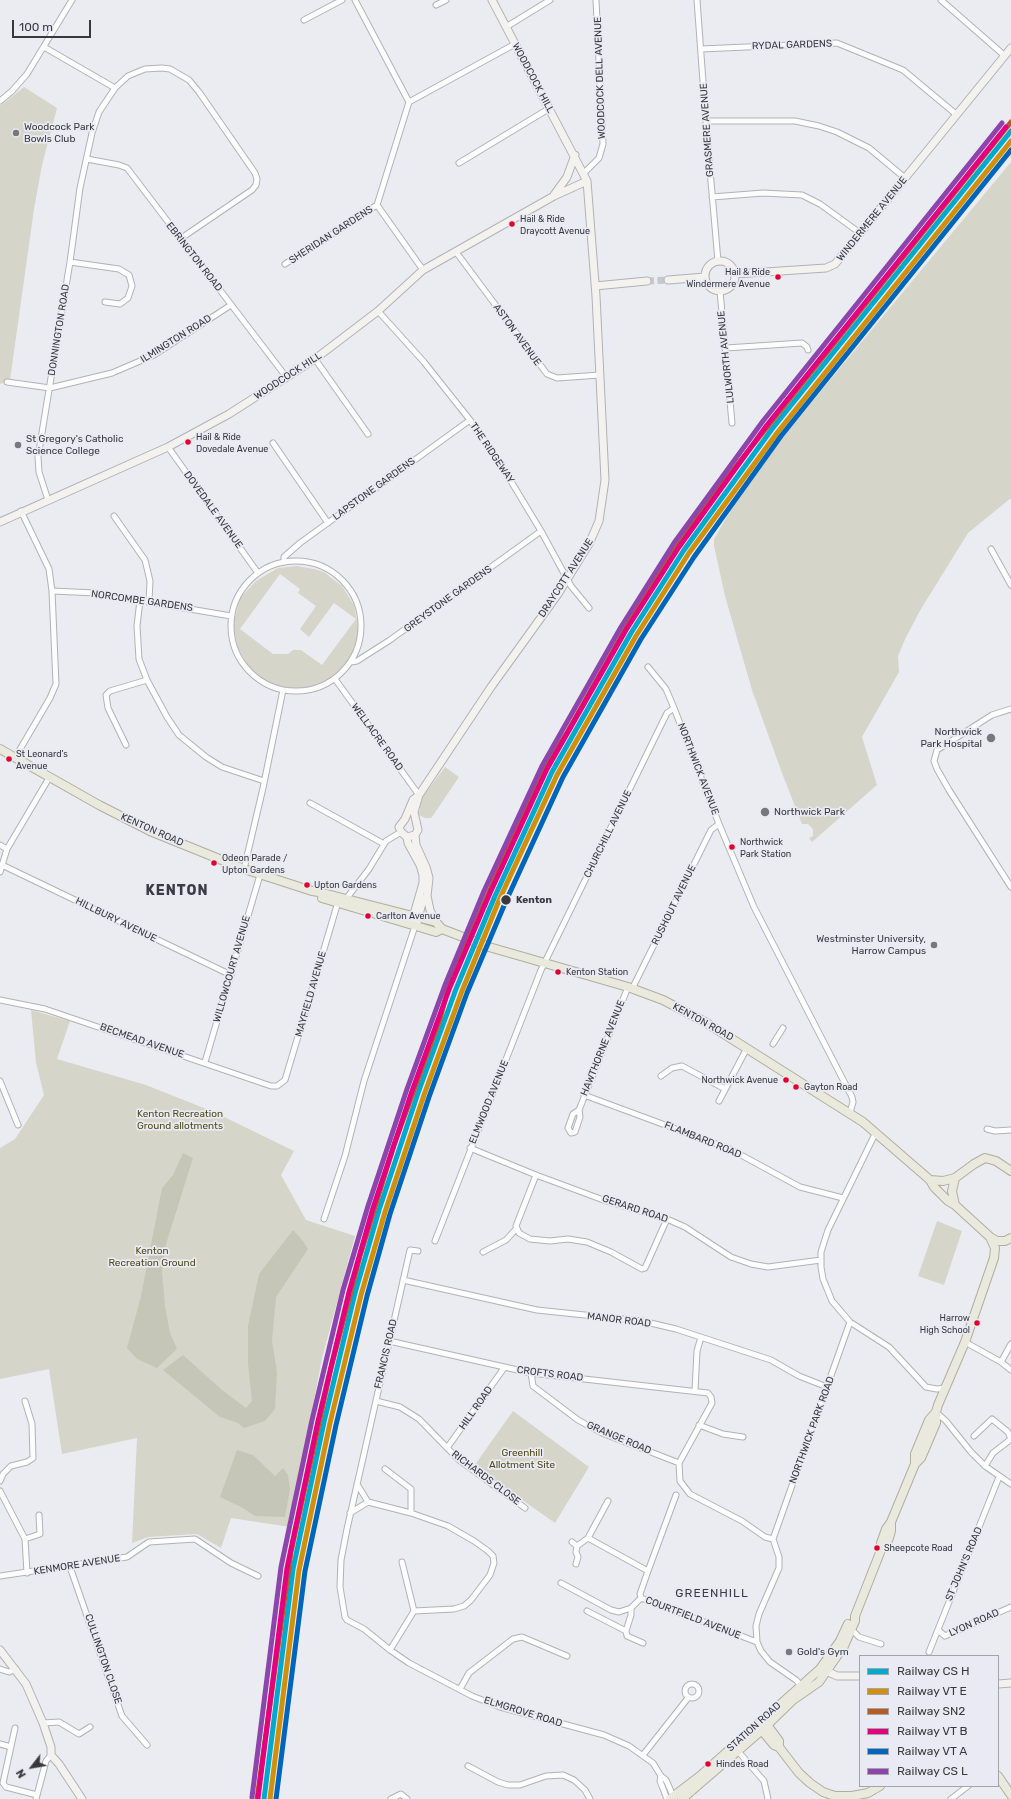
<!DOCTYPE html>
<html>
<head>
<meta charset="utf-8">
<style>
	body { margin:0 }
	#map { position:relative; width:1011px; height:1799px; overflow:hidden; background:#ebecf1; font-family:Rubik,sans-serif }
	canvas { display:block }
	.legend { position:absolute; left:859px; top:1655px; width:140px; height:132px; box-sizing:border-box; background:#e9eaf3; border:1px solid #a3a3aa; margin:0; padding:5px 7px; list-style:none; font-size:12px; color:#39393d }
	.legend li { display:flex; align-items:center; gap:8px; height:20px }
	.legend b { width:20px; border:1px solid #a3a3aa }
	.north { position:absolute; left:12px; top:1747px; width:40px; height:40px; -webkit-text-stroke:3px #e9eaf3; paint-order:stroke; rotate:239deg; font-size:11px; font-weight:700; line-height:16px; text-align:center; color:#39393d }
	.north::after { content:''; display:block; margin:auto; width:14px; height:18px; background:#39393d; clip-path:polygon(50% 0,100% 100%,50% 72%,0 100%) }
	.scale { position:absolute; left:12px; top:20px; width:79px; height:18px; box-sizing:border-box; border:2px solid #39393d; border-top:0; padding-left:5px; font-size:12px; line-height:14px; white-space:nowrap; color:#39393d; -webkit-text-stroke:3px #e9eaf3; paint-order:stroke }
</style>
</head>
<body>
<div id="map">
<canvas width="1011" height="1799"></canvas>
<ul class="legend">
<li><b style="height:5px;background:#00a9ce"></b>Railway CS H</li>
<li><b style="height:5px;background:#d1900c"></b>Railway VT E</li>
<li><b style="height:5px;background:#b55b24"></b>Railway SN2</li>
<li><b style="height:5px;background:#e5007d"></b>Railway VT B</li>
<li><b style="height:5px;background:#0065bd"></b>Railway VT A</li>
<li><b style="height:5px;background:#8e44ad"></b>Railway CS L</li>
</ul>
<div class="north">N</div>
<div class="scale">100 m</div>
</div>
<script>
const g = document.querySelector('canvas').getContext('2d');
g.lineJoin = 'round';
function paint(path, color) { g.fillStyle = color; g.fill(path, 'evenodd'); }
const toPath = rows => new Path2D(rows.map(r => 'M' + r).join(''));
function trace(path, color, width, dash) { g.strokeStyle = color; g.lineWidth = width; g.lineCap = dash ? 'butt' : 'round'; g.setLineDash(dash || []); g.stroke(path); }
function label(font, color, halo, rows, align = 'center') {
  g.font = font + ' Rubik,sans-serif'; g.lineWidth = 3.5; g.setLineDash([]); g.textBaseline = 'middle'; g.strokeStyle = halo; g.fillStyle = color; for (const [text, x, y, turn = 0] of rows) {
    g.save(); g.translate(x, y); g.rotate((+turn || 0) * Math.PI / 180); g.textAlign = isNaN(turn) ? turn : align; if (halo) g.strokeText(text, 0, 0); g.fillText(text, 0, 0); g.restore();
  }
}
const green = toPath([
	[24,87,57,108,42,165,34,209,10,380,0,384,0,106],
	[1011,162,1011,498,968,533,921,609,906,637,898,656,899,672,862,737,877,785,812,842,809,838,813,836,813,829,808,824,802,824,782,773,752,690,725,596,714,546,714,539,752,474],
	[297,566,314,569,324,572,342,586,354,605,358,627,358,638,352,656,335,676,313,686,300,689,278,686,259,677,250,669,238,648,233,625,240,598,256,581,278,568],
	[280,574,300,589,298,593,316,606,300,629,309,637,334,603,356,619,322,665,301,650,293,650,288,654,273,654,240,629],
	[445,767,459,777,434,814,431,818,425,818,419,815,421,799],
	[31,1010,70,1021,57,1059,146,1085,214,1112,294,1151,281,1175,306,1220,355,1236,322,1358,290,1527,231,1518,221,1548,197,1534,148,1537,132,1543,137,1438,62,1454,49,1369,0,1379,0,1148,15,1139,44,1095,36,1063],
	[937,1221,962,1231,944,1285,918,1276],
	[513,1411,589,1467,555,1523,474,1466]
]);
const forest = toPath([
	[183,1153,193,1158,166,1244,162,1272,165,1306,170,1333,177,1349,157,1368,137,1359,127,1348,141,1296,162,1188,173,1175],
	[293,1230,303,1241,308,1249,276,1297,272,1341,277,1372,275,1409,265,1421,244,1428,238,1423,220,1417,163,1370,183,1355,222,1390,246,1408,252,1401,248,1364,248,1326,259,1274],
	[237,1450,253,1455,275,1476,283,1468,288,1475,290,1489,285,1517,255,1516,243,1508,220,1497]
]);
const secondaryTunnel = toPath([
	[647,281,668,280]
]);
const street = toPath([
	[355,0,409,102,377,205,423,270],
	[697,0,707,136,718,261],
	[941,0,1005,56],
	[436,5,446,0],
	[304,20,342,0],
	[506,27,550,0],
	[44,47,115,88],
	[701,49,837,43,903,70,957,115],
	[0,101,12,91,27,74,72,0],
	[409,102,515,44],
	[706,121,795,121,819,126,837,132,869,148,905,178],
	[87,159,119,165,127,168,287,378],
	[459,163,550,108],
	[584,173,599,158,603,144,596,0],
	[712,197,763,193,802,195,820,204,860,233],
	[456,252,547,374,557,378,600,375],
	[70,262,119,269,129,275,132,286,128,298,120,304,105,302],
	[285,264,377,205],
	[720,291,732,423],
	[378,311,424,362,470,420,506,473,541,531,571,586,589,608],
	[726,348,802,343,807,347,808,350],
	[315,359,368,434],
	[7,382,50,388,112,373,154,355,231,305],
	[273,443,328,523],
	[168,447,258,573],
	[48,500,39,472,38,457,70,262,80,188,92,133,99,112,115,88,128,76,145,69,162,68,170,69,189,80,199,92,255,173,257,179,256,185,252,190,180,239],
	[114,516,145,560,150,581,149,601],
	[991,549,1011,585],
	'231 626a65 65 0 1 1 130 0a65 65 0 1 1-130 0Z',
	[284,562,284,557,300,543,470,420],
	[52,591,96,593,231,616],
	[140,600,137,626,139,659,147,680,167,717,179,735,206,757,222,767,264,781],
	[351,662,357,661,390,640,541,531],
	[648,667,666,689,674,708,719,824,754,907,852,1097,853,1102,850,1113],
	[335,679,419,795],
	[1011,709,992,715,937,750,934,761,937,769,949,790,1011,887],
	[126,745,108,708,106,695,110,691,147,680],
	[17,759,19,751,50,698,56,684,52,591,49,569,21,511],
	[310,803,384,844],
	[0,845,7,849],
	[2,865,231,975],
	[244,869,263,788,283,690],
	[0,872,7,849,49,778],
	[346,899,369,869,386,841,401,832],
	[632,989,711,830,719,824],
	[0,1000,45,1009,271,1086,277,1086,285,1080,338,902],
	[773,1044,783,1028],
	[205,1062,260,875],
	[661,1076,672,1068,682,1066,725,1089],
	[0,1081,18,1125],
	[584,1095,730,1149,800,1187,843,1198],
	[719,1101,747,1048],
	[579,1110,573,1114,568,1128,571,1133,575,1132,580,1117,579,1110,628,987],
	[987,1129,995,1131,1011,1130],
	[876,1132,828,1230,821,1252,821,1267,823,1279,832,1301,850,1322,889,1347,926,1387,937,1389,945,1388],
	[470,1148,536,1175,606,1201,667,1219,685,1227,731,1257,751,1264,768,1267,821,1260],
	[536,1175,516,1226,519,1233,530,1239,550,1241,568,1239,587,1242,611,1252,642,1269,645,1268,667,1219],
	[324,1219,345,1156,364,1081,415,926],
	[435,1241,541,970,667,713,674,708],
	[418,1251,410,1250,347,1529,341,1560,340,1587,345,1617,347,1620,364,1629,390,1650,409,1663,472,1696,500,1707,604,1735,629,1746,653,1763,661,1776,666,1780,674,1798],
	[483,1252,506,1240,516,1229],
	[403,1280,537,1310,642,1321,676,1329,771,1360,799,1376,827,1387],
	[389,1341,531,1373,708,1393,711,1397,712,1403,679,1463,680,1481,690,1494,742,1521,765,1537,773,1539],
	[965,1342,1001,1362,1011,1370],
	[1001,1362,1011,1344],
	[531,1373,533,1386,578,1420,602,1433,679,1463],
	[695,1390,697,1351,701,1337],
	[376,1401,400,1407,419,1419,459,1460,525,1508],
	[936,1412,946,1421,971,1452,985,1466,1011,1484],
	[699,1425,723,1434,743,1437],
	[974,1436,992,1419,1008,1432,1011,1439],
	[447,1448,504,1368],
	[985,1466,993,1453,1011,1439],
	[385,1469,411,1489,411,1513],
	[0,1481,3,1474,11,1466,27,1462,33,1458,32,1424,25,1401],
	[357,1484,368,1502],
	[0,1491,25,1539,27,1573],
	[676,1495,648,1571,640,1594,641,1598,757,1642],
	[608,1501,588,1538,648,1571],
	[350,1513,368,1502,411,1513,448,1526,474,1541,488,1551,493,1556,494,1563,490,1575,471,1600,464,1606,454,1609,414,1611,390,1650],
	[25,1539,40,1534,39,1515],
	[572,1542,577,1546,588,1538],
	[402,1562,414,1611],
	[576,1564,578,1557,576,1552,577,1546],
	[70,1567,122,1716,147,1745],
	[0,1576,127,1557,149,1542,195,1539,231,1563,258,1576],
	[561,1583,611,1610,619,1612,631,1608,641,1598],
	[631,1608,631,1615,626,1631,627,1636,643,1643],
	[587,1611,626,1631],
	[851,1629,859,1637,881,1644],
	[938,1630,945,1636,1011,1607],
	[929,1652,999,1477],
	[0,1669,9,1672,16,1669],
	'685 1691a7 7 0 1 1 14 0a7 7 0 1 1-14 0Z',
	[803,1688,796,1680,770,1662,761,1651,757,1642,756,1626,759,1614,779,1568,779,1557,773,1539,850,1322],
	[460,1689,469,1673,513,1639,522,1637,567,1656],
	[43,1723,59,1722,79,1734,90,1727],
	[15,1728,3,1783,6,1787,37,1795],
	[0,1744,11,1747],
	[736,1749,764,1781,768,1799],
	[643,1755,688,1698],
	[468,1766,498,1782,508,1785,520,1785,546,1776,563,1775,574,1780,585,1790,590,1799],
	[661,1776,660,1781,667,1799],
	[36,1799,46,1761,51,1755],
	[391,1799,401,1794,407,1799],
	[951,1799,968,1786]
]);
const secondary = toPath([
	[554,195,567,177,575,155],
	'705 276a15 15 0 1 1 30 0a15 15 0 1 1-30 0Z',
	[735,274,826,268,835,264,1011,48],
	[668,280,705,277],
	[595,286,647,281],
	[0,522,168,447,229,414,315,359,378,311,423,270,554,196,587,181],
	[419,795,414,812,418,830,415,835,407,837,401,832,399,827,405,819,413,800,419,795,491,687,558,594,589,544,599,521,605,480,596,296,587,181,492,0],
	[415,835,416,845,426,867,429,878,427,896,422,903,416,926],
	[407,837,408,843,420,865,423,875,423,883,412,921],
	[427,896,430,910,436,922],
	[0,1650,26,1684,43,1723,51,1747,51,1755,59,1764,82,1799],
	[822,1669,837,1676,860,1676],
	[998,1684,1011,1683]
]);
const primary = toPath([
	[0,749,99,805,150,831,244,869,312,891,319,892,436,922,442,929,489,947,628,987,663,1000,705,1022,863,1122,930,1180,934,1187,948,1201,955,1205],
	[322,898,436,932,442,929],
	[955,1178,952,1191,955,1205,990,1237,997,1241,1005,1241,1011,1238],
	[930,1180,943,1181,955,1178,974,1164,985,1158,996,1161,1011,1171],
	[915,1464,915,1454,929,1420,936,1412],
	[881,1550,886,1545,889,1538,891,1531,891,1522],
	[765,1722,779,1741,779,1747],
	[759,1727,774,1745,779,1747,799,1773,810,1783,823,1792,835,1796,852,1796,868,1793,880,1786],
	[998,1776,1011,1795],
	[670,1799,700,1776,820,1669,840,1641,848,1624],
	[682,1799,762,1730,793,1700,819,1682,844,1646,855,1621,855,1616,881,1550,881,1543,886,1529,891,1522,915,1464,921,1458,936,1423,936,1412,938,1405,965,1342,994,1258,995,1248,990,1237]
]);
const rail1 = toPath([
	[264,1799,293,1569,324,1422,355,1293,379,1210,418,1093,456,989,495,896,552,772,631,633,684,550,772,429,1011,131]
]);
const rail2 = toPath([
	[270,1799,299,1570,330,1423,361,1295,385,1212,424,1095,462,991,500,898,557,775,636,636,689,553,777,433,1011,141]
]);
const rail3 = toPath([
	[257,1799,291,1552,331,1368,360,1256,394,1145,440,1019,449,985,523,813,545,767,568,731,627,626,668,560,713,495,1011,122]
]);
const rail4 = toPath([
	[258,1798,287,1568,318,1421,349,1292,373,1208,412,1091,450,987,490,893,547,769,626,630,679,547,767,425,1006,127]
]);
const rail5 = toPath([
	[276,1799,305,1571,336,1425,367,1296,390,1214,429,1097,467,993,506,901,563,777,641,639,694,557,781,436,1011,150]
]);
const rail6 = toPath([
	[252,1797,281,1567,312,1420,343,1290,368,1206,407,1089,445,985,484,891,542,766,621,627,674,543,763,421,1002,123]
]);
const markers = [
	[16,133,4,"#77787c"],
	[512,224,3.5,"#e4002b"],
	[778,277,3.5,"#e4002b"],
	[188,442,3.5,"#e4002b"],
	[18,445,4,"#77787c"],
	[991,738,5,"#77787c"],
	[9,759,3.5,"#e4002b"],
	[765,812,5,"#77787c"],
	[732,847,3.5,"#e4002b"],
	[214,863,3.5,"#e4002b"],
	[307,885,3.5,"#e4002b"],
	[506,900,5.5,"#39393d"],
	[368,916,3.5,"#e4002b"],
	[934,945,4,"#77787c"],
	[558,972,3.5,"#e4002b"],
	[786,1080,3.5,"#e4002b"],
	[796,1087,3.5,"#e4002b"],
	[977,1323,3.5,"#e4002b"],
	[877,1548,3.5,"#e4002b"],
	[789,1652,4,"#77787c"],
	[708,1764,3.5,"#e4002b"]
];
const busNames = [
	["Hail & Ride",520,219],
	["Draycott Avenue",520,231],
	["Hail & Ride",770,272,"right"],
	["Windermere Avenue",770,284,"right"],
	["Hail & Ride",196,437],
	["Dovedale Avenue",196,449],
	["St Leonard's",16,754],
	["Avenue",16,766],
	["Northwick",740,842],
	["Park Station",740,854],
	["Odeon Parade /",222,858],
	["Upton Gardens",222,870],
	["Upton Gardens",314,885],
	["Carlton Avenue",376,916],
	["Kenton Station",566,972],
	["Northwick Avenue",778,1080,"right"],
	["Gayton Road",804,1087],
	["Harrow",970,1318,"right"],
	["High School",970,1330,"right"],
	["Sheepcote Road",884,1548],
	["Hindes Road",716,1764]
];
const streetNames = [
	["RYDAL GARDENS",792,45,-2],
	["WOODCOCK HILL",533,78,62],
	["WOODCOCK DELL AVENUE",600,78,-92],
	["GRASMERE AVENUE",707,130,-94],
	["WINDERMERE AVENUE",872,219,-51],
	["SHERIDAN GARDENS",331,235,-33],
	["EBRINGTON ROAD",194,257,52],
	["DONNINGTON ROAD",59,330,-81],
	["ASTON AVENUE",517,335,54],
	["ILMINGTON ROAD",176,339,-32],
	["LULWORTH AVENUE",726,357,-96],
	["WOODCOCK HILL",288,376,-33],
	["THE RIDGEWAY",492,453,56],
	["LAPSTONE GARDENS",374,489,-36],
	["DOVEDALE AVENUE",213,510,54],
	["DRAYCOTT AVENUE",566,578,-57],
	["GREYSTONE GARDENS",448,599,-36],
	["NORCOMBE GARDENS",142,601,8],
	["WELLACRE ROAD",377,737,54],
	["NORTHWICK AVENUE",698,769,69],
	["KENTON ROAD",152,830,24],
	["CHURCHILL AVENUE",608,834,-64],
	["RUSHOUT AVENUE",674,905,-64],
	["HILLBURY AVENUE",116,920,26],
	["WILLOWCOURT AVENUE",232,969,-74],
	["MAYFIELD AVENUE",311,994,-74],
	["KENTON ROAD",703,1022,29],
	["BECMEAD AVENUE",142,1041,19],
	["HAWTHORNE AVENUE",603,1048,-68],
	["ELMWOOD AVENUE",489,1102,-68],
	["FLAMBARD ROAD",703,1140,22],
	["GERARD ROAD",635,1209,18],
	["MANOR ROAD",619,1320,7],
	["FRANCIS ROAD",386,1354,-77],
	["CROFTS ROAD",550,1374,7],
	["HILL ROAD",476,1408,-55],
	["NORTHWICK PARK ROAD",812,1430,-70],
	["GRANGE ROAD",619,1438,23],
	["RICHARDS CLOSE",486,1478,37],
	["ST JOHN'S ROAD",964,1564,-67],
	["KENMORE AVENUE",77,1565,-9],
	["COURTFIELD AVENUE",693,1618,21],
	["LYON ROAD",974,1623,-24],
	["CULLINGTON CLOSE",103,1659,71],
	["ELMGROVE ROAD",523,1712,17],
	["STATION ROAD",754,1727,-42]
];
const poiNames = [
	["Woodcock Park",24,127],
	["Bowls Club",24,139],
	["St Gregory's Catholic",26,439],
	["Science College",26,451],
	["Northwick",982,732,"right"],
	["Park Hospital",982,744,"right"],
	["Northwick Park",774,812],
	["Westminster University,",926,939,"right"],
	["Harrow Campus",926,951,"right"],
	["Gold's Gym",797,1652]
];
const stopNames = [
	["Kenton",516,900]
];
const parkNames = [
	["Kenton Recreation",180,1114],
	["Ground allotments",180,1126],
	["Kenton",152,1251],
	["Recreation Ground",152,1263],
	["Greenhill",522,1453],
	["Allotment Site",522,1465]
];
const quarterNames = [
	["GREENHILL",712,1594]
];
const districtNames = [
	["KENTON",177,891]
];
paint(green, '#d6d5c9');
paint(forest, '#c6c6b8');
trace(secondaryTunnel, '#c7c8cd', 7, [7, 3.5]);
trace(street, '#b1b2b6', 7);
trace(secondary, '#b1b2b6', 9);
trace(primary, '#b0ae9d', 10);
trace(street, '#fcfcfd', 5);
trace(secondary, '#f3f2ee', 7);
trace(primary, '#e9e9de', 8);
trace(rail1, '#00a9ce', 5);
trace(rail2, '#d1900c', 5);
trace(rail3, '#b55b24', 5);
trace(rail4, '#e5007d', 5);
trace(rail5, '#0065bd', 5);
trace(rail6, '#8e44ad', 5);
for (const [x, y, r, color] of markers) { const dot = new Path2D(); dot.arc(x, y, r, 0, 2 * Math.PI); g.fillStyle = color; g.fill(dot); trace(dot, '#e9eaf3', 1.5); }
label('9px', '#39393d', '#e9eaf3', busNames, 'left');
label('10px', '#39393d', '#e9eaf3', streetNames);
label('10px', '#39393d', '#e9eaf3', poiNames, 'left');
label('bold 10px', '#39393d', '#e9eaf3', stopNames, 'left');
label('10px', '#504c18', '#e9eaf3', parkNames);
g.letterSpacing = '1px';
label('12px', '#3b3c43', '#e9eaf3', quarterNames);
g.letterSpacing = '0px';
g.letterSpacing = '1px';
label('bold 14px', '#3b3c43', '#e9eaf3', districtNames);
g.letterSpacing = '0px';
</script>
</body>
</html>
